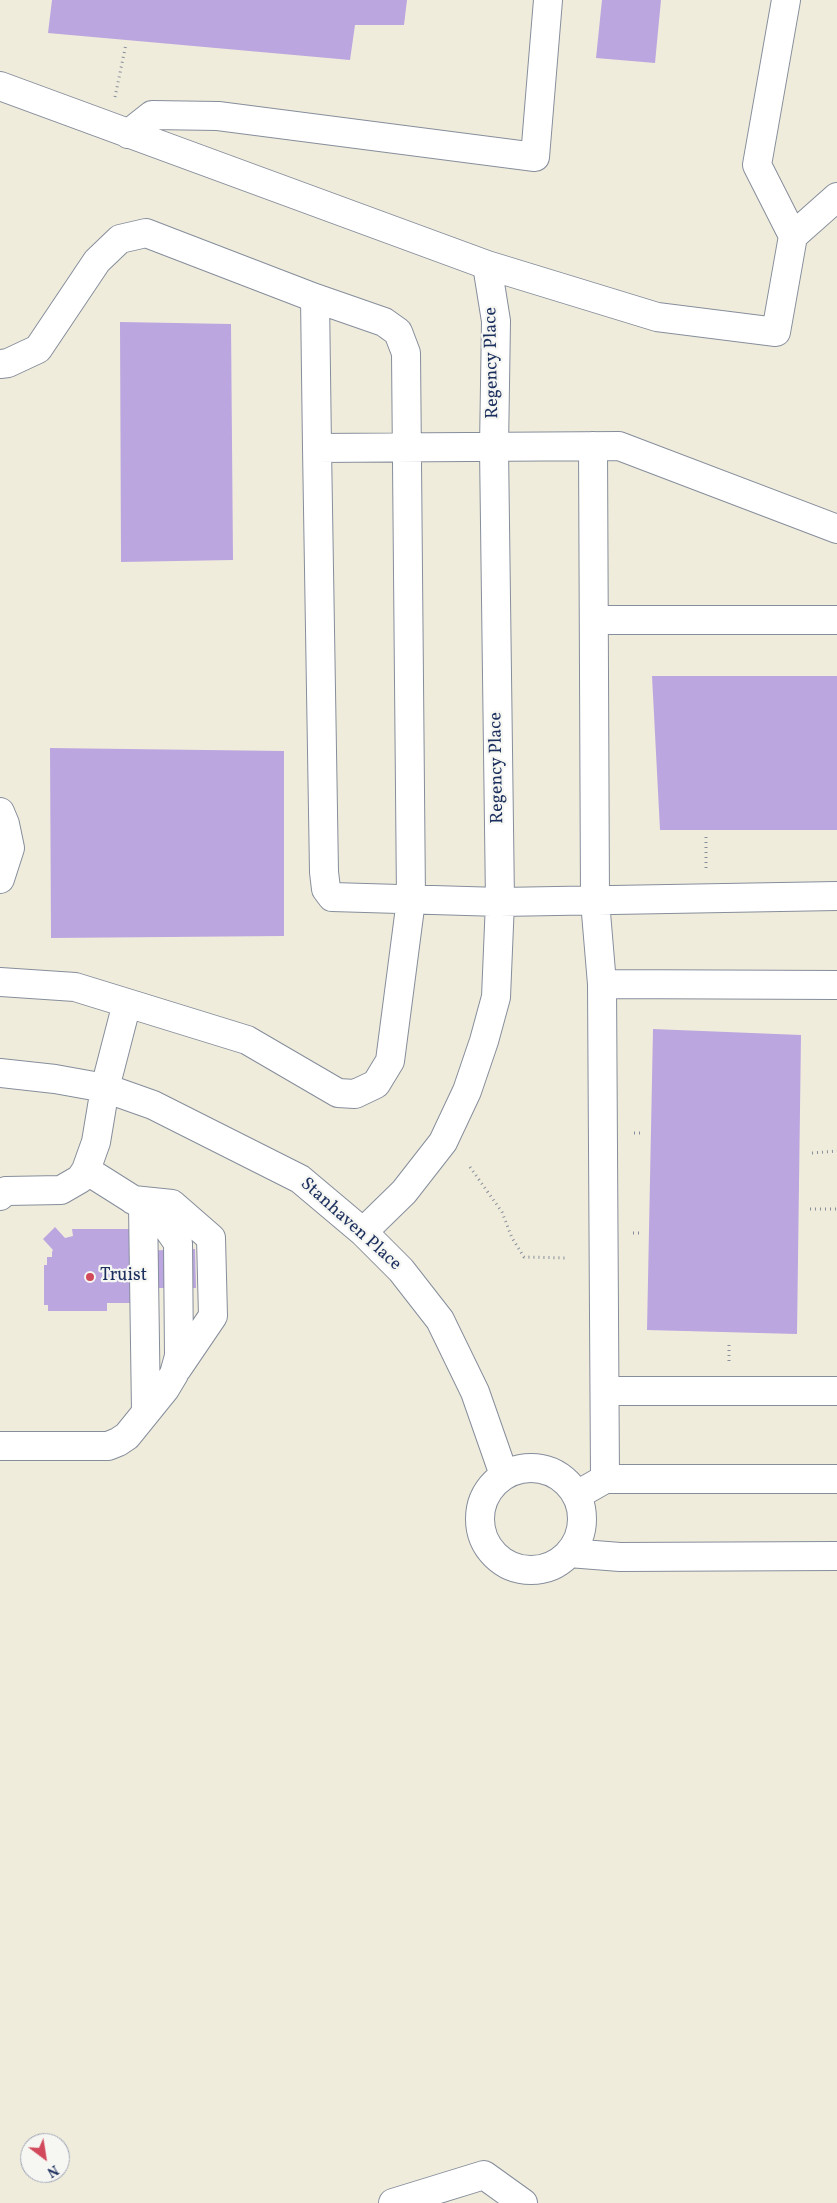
<!DOCTYPE html>
<html>
<head>
<meta charset="utf-8">
<style>
	body { margin:0 }
	#map { position:relative; width:837px; height:2203px; overflow:hidden; background:#f0ecdb; font-family:Vollkorn,serif }
	canvas { display:block }
	.north { position:absolute; left:20px; top:2133px; width:50px; height:50px; box-sizing:border-box; background:#f6f6f2; border:1px solid #9ea6b7; border-radius:50%; rotate:149deg; font-size:14px; font-weight:700; line-height:20px; text-align:center; color:#1b2f5e }
	.north::after { content:''; display:block; margin:auto; width:18px; height:22px; background:#d1495b; clip-path:polygon(50% 0,100% 100%,50% 72%,0 100%) }
</style>
</head>
<body>
<div id="map">
<canvas width="837" height="2203"></canvas>
<div class="north">N</div>
</div>
<script>
const g = document.querySelector('canvas').getContext('2d');
g.lineJoin = 'round';
function paint(path, color) { g.fillStyle = color; g.fill(path, 'evenodd'); }
const toPath = rows => new Path2D(rows.map(r => 'M' + r).join(''));
function trace(path, color, width, dash) { g.strokeStyle = color; g.lineWidth = width; g.lineCap = dash ? 'butt' : 'round'; g.setLineDash(dash || []); g.stroke(path); }
function label(font, color, halo, rows, align = 'center') {
  g.font = font + ' Vollkorn,serif'; g.lineWidth = 4.5; g.setLineDash([]); g.textBaseline = 'middle'; g.strokeStyle = halo; g.fillStyle = color; for (const [text, x, y, turn = 0] of rows) {
    g.save(); g.translate(x, y); g.rotate((+turn || 0) * Math.PI / 180); g.textAlign = isNaN(turn) ? turn : align; if (halo) g.strokeText(text, 0, 0); g.fillText(text, 0, 0); g.restore();
  }
}
const building = toPath([
	[52,0,407,0,404,25,355,25,350,60,48,33],
	[602,0,661,0,655,63,596,58],
	[120,322,231,324,233,560,121,562],
	[652,676,837,676,837,830,660,830],
	[50,748,284,751,284,936,51,938],
	[653,1029,801,1035,797,1334,647,1330],
	[55,1227,65,1238,73,1236,72,1229,136,1229,136,1251,195,1249,196,1288,137,1288,137,1303,107,1303,107,1311,48,1311,48,1305,44,1305,44,1265,47,1265,47,1257,52,1257,52,1252,53,1250,43,1239]
]);
const path = toPath([
	[115,97,126,44],
	[706,868,706,834],
	[634,1133,643,1133],
	[812,1153,837,1151],
	[470,1167,502,1212,512,1238,524,1257,566,1258],
	[810,1209,837,1209],
	[633,1233,643,1233],
	[729,1361,729,1341]
]);
const minor = toPath([
	[0,86,487,265,657,317,776,332,793,236,757,165,786,0],
	[128,134,152,115,218,116,535,157,548,0],
	[793,236,837,197],
	[0,364,8,363,38,349,97,261,120,239,146,233,315,298,317,448,619,446,837,529],
	[317,448,324,872,326,889,332,897,500,902,837,896],
	[594,620,837,620],
	[0,812,5,824,10,848,0,879],
	[0,982,75,987,127,1003,105,1088,96,1142,86,1170,80,1179,61,1190,6,1191,0,1196],
	[602,984,837,985],
	[127,1003,247,1040,338,1093,355,1094,376,1084,390,1061,411,900,406,353,398,332,384,322,315,298],
	[0,1073,55,1079,105,1088,153,1105,300,1179,363,1232,401,1270,440,1320,475,1392,504,1475],
	[133,1200,172,1204,211,1238,213,1316,177,1369],
	[143,1206,146,1412],
	[363,1232,404,1192,443,1142,467,1091,484,1041,496,997,500,902,494,448,496,321,487,265],
	[605,1391,837,1391],
	[0,1446,108,1446,118,1442,127,1436,165,1389,174,1374,179,1356,178,1243,164,1223,143,1206,86,1170],
	'480 1519a51 51 0 1 1 102 0a51 51 0 1 1-102 0Z',
	[605,1479,837,1479],
	[577,1495,605,1479,602,984,595,901,593,446],
	[569,1553,620,1557,837,1556],
	[393,2203,484,2175,523,2203]
]);
const markers = [
	[90,1277,5,"#d1495b"]
];
const streetNames = [
	["Regency Place",493,363,-91],
	["Regency Place",498,768,-91],
	["Stanhaven Place",350,1225,42]
];
const poiNames = [
	["Truist",100,1277]
];
paint(building, '#bba6e0');
trace(minor, '#868e9c', 30);
trace(path, '#868e9c', 3, [1, 4]);
trace(minor, '#fff', 28);
for (const [x, y, r, color] of markers) { const dot = new Path2D(); dot.arc(x, y, r, 0, 2 * Math.PI); g.fillStyle = color; g.fill(dot); trace(dot, '#f6f6f2', 2); }
label('18px', '#1b2f5e', '#f6f6f2', streetNames);
label('18px', '#1b2f5e', '#f6f6f2', poiNames, 'left');
</script>
</body>
</html>
